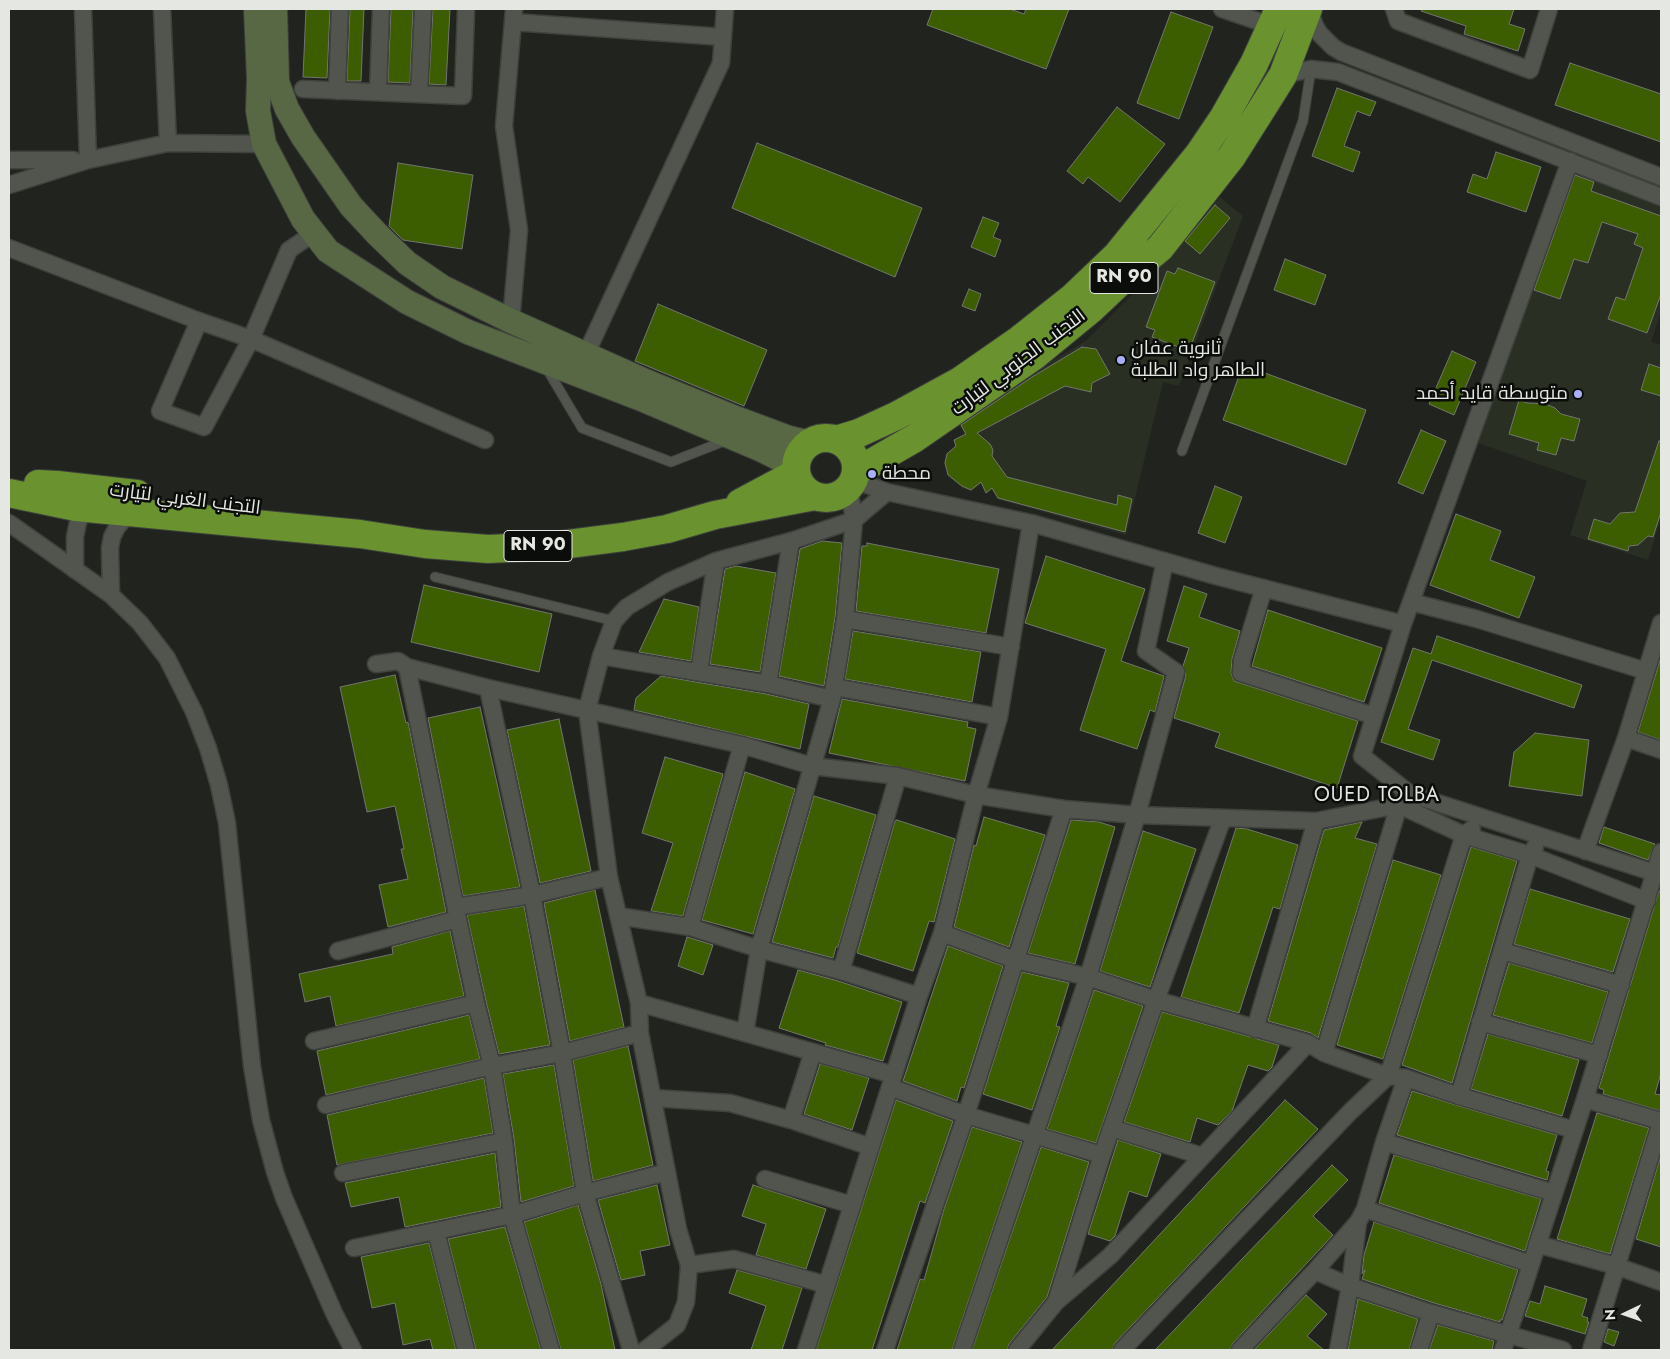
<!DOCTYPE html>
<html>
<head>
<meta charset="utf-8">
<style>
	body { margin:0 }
	#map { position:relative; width:1670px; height:1359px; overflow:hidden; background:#21241e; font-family:Jost,sans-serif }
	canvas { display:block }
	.frame { position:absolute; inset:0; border:10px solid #e4e7e2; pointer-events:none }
	.north { position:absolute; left:1600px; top:1289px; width:50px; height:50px; -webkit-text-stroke:4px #0b0d0a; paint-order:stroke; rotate:267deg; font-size:14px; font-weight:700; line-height:20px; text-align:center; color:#e4e7e2 }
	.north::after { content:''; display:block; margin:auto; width:18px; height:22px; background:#e4e7e2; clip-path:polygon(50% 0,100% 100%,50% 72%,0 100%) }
</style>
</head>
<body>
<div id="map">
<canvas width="1670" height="1359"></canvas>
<div class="frame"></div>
<div class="north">N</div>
</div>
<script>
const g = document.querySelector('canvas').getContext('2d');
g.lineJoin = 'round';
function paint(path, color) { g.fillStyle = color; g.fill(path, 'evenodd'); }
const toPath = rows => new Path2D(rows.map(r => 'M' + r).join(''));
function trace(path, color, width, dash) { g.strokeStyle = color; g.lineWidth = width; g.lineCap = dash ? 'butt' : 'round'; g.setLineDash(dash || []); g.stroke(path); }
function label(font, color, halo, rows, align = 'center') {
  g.font = font + ' Jost,Cairo,sans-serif'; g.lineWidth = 5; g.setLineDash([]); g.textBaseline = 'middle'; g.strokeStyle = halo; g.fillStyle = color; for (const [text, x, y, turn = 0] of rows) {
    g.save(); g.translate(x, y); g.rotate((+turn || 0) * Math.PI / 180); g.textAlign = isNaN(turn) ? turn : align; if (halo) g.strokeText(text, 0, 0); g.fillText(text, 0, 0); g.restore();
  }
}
const built = toPath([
	[1573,171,1661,201,1661,312,1651,342,1661,345,1661,518,1648,560,1570,535,1587,481,1478,443],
	[1220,197,1243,216,1179,386,1163,382,1126,535,997,499,992,490,986,494,981,484,971,491,962,488,955,482,948,475,944,463,946,453,955,446,953,440,965,434,956,420,1087,340,1148,279]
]);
const building = toPath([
	[306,9,330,9,327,78,303,77,306,9],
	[350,9,364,9,361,81,347,81,350,9],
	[391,9,413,9,410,83,388,82,391,9],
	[433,9,450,9,446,85,429,84,433,9],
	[933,9,1010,9,1024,14,1026,9,1069,9,1046,69,927,25,933,9],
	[1422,9,1514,9,1509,24,1525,29,1518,51,1464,34,1466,26,1421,11,1422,9],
	[1171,12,1213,27,1179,119,1137,103,1171,12],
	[1570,63,1661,94,1661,142,1555,105,1570,63],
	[1337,88,1376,102,1370,116,1357,111,1344,146,1360,152,1353,172,1312,156,1337,88],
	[1117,107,1165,144,1120,202,1088,177,1083,184,1067,171,1117,107],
	[757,143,922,208,895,277,732,208,757,143],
	[1496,152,1541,167,1526,212,1467,192,1473,174,1487,179,1496,152],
	[398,163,473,175,462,249,403,240,389,226,398,163],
	[1575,175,1594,182,1591,191,1661,216,1661,294,1647,333,1608,319,1616,297,1625,300,1643,248,1634,244,1638,234,1602,222,1588,263,1574,259,1560,299,1534,290,1575,175],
	[1215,205,1230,218,1200,254,1185,241,1215,205],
	[983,217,999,223,993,237,1001,240,995,257,971,247,983,217],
	[1285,259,1326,275,1315,305,1274,290,1285,259],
	[1178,268,1215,282,1189,351,1152,337,1155,330,1146,327,1167,271,1175,274,1178,268],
	[969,289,981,294,975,311,962,306,969,289],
	[658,304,767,350,744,406,635,361,658,304],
	[1082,347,1096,349,1110,374,1092,383,1091,392,1065,386,977,433,990,444,993,450,992,456,1007,477,1117,505,1118,495,1132,499,1125,532,998,498,992,488,986,493,981,482,971,490,962,486,948,475,945,463,947,454,956,446,954,440,966,434,961,425,1032,377,1082,347],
	[1452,351,1476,362,1454,415,1429,404,1452,351],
	[1649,364,1661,368,1661,396,1641,390,1649,364],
	[1243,365,1366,410,1346,465,1223,420,1243,365],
	[1519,400,1527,403,1546,404,1555,408,1561,414,1580,419,1574,441,1561,438,1556,455,1537,450,1539,443,1509,434,1519,400],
	[1421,430,1446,441,1423,494,1398,483,1421,430],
	[1659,441,1661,442,1661,512,1653,537,1648,536,1638,545,1629,546,1628,551,1588,539,1594,519,1610,524,1620,513,1635,512,1659,441],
	[1215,486,1242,497,1225,543,1198,533,1215,486],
	[1456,514,1501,531,1490,560,1535,577,1519,618,1430,585,1456,514],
	[822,541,842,543,835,618,824,686,779,676,800,549,822,541],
	[867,543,999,569,986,633,856,611,862,546,867,546,867,543],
	[1046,556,1145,589,1121,661,1164,676,1155,712,1150,710,1137,749,1080,730,1106,649,1025,623,1046,556],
	[736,566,776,573,760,672,710,664,725,569,736,566],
	[424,585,552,614,539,672,411,642,424,585],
	[1184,586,1207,594,1199,617,1240,631,1232,659,1231,673,1234,681,1358,721,1337,788,1215,747,1220,733,1174,718,1186,675,1183,666,1189,648,1167,641,1184,586],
	[664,599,699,607,691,661,639,652,664,599],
	[1268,610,1382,648,1364,702,1252,666,1268,610],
	[853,631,981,652,972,702,845,679,853,631],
	[1437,636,1582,685,1574,708,1432,660,1408,729,1440,740,1433,760,1381,742,1413,648,1431,654,1437,636],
	[1661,657,1661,740,1638,732,1661,657],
	[395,675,406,723,408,722,446,912,388,927,379,885,408,879,401,849,404,849,395,806,367,812,340,687,395,675],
	[661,676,766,694,809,704,800,749,634,710,636,698,661,676],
	[842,699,968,722,967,727,976,729,965,781,829,753,842,699],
	[480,707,520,887,463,896,428,718,480,707],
	[559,719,591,871,540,883,507,730,559,719],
	[1535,733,1589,740,1582,796,1509,786,1514,752,1535,733],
	[665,757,723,774,683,916,651,911,673,843,642,833,665,757],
	[745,772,795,789,753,934,702,920,745,772],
	[814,796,876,815,838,947,836,947,833,958,772,942,814,796],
	[984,817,1045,835,1009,947,954,927,974,845,976,846,984,817],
	[897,820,955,839,934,922,929,921,913,971,857,953,895,821,897,820],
	[1071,820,1099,822,1115,827,1075,964,1028,953,1071,820],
	[1362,822,1355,838,1377,844,1318,1038,1311,1033,1268,1021,1324,830,1362,822],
	[1604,827,1655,844,1648,860,1599,843,1604,827],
	[1236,828,1247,829,1298,845,1280,909,1273,907,1239,1013,1181,997,1236,828],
	[1143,831,1196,849,1150,987,1100,971,1143,831],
	[1471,847,1517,861,1452,1083,1402,1065,1471,847],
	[1393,860,1441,875,1383,1059,1337,1045,1393,860],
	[1530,889,1630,919,1613,972,1514,944,1530,889],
	[595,890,624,1027,570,1041,544,903,595,890],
	[1659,891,1661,891,1661,1073,1655,1094,1661,1095,1661,1111,1603,1094,1604,1090,1599,1088,1659,891],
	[524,906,550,1045,499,1054,486,1001,467,915,524,906],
	[450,931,464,996,336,1026,330,996,305,1002,299,974,393,954,392,947,450,931],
	[687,937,713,945,703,975,678,966,687,937],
	[948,946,1003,966,964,1088,961,1087,957,1101,903,1081,948,946],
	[1509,963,1608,992,1592,1043,1493,1015,1509,963],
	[798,970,838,981,902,1002,883,1061,825,1045,826,1043,779,1028,798,970],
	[1022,972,1069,983,1056,1026,1060,1027,1032,1110,983,1094,1022,972],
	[1094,990,1143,1006,1096,1143,1047,1129,1094,990],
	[1162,1012,1279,1045,1272,1067,1268,1071,1248,1065,1232,1111,1218,1125,1197,1118,1190,1142,1124,1122,1162,1012],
	[469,1015,480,1059,326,1095,317,1051,469,1015],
	[1488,1034,1579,1060,1562,1116,1471,1089,1488,1034],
	[628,1046,653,1165,593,1181,573,1060,628,1046],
	[820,1064,869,1078,852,1130,804,1114,820,1064],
	[554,1065,574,1186,521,1202,514,1139,503,1074,554,1065],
	[484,1078,493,1133,337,1165,327,1115,484,1078],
	[1412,1091,1456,1105,1557,1135,1546,1171,1549,1172,1547,1180,1397,1135,1412,1091],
	[896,1100,953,1121,925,1203,920,1201,872,1350,816,1350,896,1100],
	[1285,1100,1318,1129,1115,1343,1112,1350,1052,1350,1285,1100],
	[1597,1113,1649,1128,1610,1254,1557,1239,1597,1113],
	[972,1127,1022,1142,952,1350,897,1350,920,1279,924,1280,944,1209,972,1127],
	[1118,1140,1161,1154,1147,1197,1129,1191,1115,1236,1110,1241,1088,1234,1118,1140],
	[1041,1147,1089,1162,1047,1297,1009,1344,1007,1350,972,1350,1041,1147],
	[495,1153,501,1207,405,1227,399,1197,351,1207,345,1183,495,1153],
	[1394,1155,1541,1199,1525,1251,1379,1203,1394,1155],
	[1661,1155,1661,1247,1636,1239,1661,1155],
	[1332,1165,1348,1180,1313,1216,1333,1235,1233,1343,1230,1350,1155,1350,1332,1165],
	[657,1185,670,1245,640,1251,645,1275,621,1280,598,1200,657,1185],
	[753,1185,826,1209,806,1269,756,1255,766,1224,742,1216,753,1185],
	[578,1205,601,1284,615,1350,561,1350,524,1222,578,1205],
	[1374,1222,1518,1270,1502,1320,1500,1320,1500,1322,1434,1303,1362,1279,1365,1270,1362,1274,1364,1255,1374,1222],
	[505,1227,541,1350,476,1350,448,1239,505,1227],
	[429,1243,456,1350,433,1350,430,1339,403,1345,395,1303,372,1308,361,1257,429,1243],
	[737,1270,802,1288,782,1350,751,1350,766,1306,729,1293,737,1270],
	[1545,1286,1587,1299,1582,1316,1588,1318,1587,1322,1589,1322,1585,1334,1525,1316,1530,1301,1540,1304,1545,1286],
	[1306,1295,1327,1314,1307,1336,1324,1350,1254,1350,1306,1295],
	[1358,1299,1418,1319,1409,1350,1348,1350,1358,1299],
	[1438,1325,1494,1341,1492,1350,1429,1350,1438,1325],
	[1608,1329,1619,1332,1614,1346,1604,1342,1608,1329]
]);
const lane = toPath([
	[547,369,582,428,671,462,727,440],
	[1182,451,1303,121,1311,69],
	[435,577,614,621]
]);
const street = toPath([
	[83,9,88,160,168,143,264,144],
	[162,9,168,143],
	[1222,9,1272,26],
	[1309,9,1315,26,1320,34,1333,47,1341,52,1661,177],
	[1394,9,1398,21,1530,70,1549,9],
	[513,22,723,37],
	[1283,75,1311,69,1338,72,1661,197],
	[303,89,463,96,466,9],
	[337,91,340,9],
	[378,92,381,9],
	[419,94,423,9],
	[9,160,73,160],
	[9,185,88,160],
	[9,248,199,321,251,339,485,440],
	[199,321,160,411,204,427,251,339,289,250,314,233],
	[511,321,519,230,504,126,514,9],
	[586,354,721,63,725,9],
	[854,480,887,492,1031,523,1216,576,1403,624,1362,756,1410,794,1661,875],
	[9,523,111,595,140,623,167,658,194,712,208,748,219,785,227,823,252,1066,261,1120,275,1172,284,1198,334,1313,353,1350],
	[75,570,75,537,78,522,87,503],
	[1264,588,1242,660,1241,673,1374,716],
	[111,595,110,548,112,537,117,527,124,519,133,512],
	[1411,602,1477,619,1646,671],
	[845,619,1011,647],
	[1403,624,1570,161],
	[601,656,768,684,832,699],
	[376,664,398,661,407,667,488,688,742,745,812,766,898,776,976,795,1064,809,1137,815,1316,821,1399,805,1464,835,1530,855,1647,901],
	[407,667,458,919,476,1003,492,1066,504,1141,512,1215,551,1350],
	[699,672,716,561],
	[768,684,791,541],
	[834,687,999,717],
	[488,688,532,895,562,1053,585,1193,631,1350],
	[1626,738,1661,750],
	[1585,851,1626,738,1661,623],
	[456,907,532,895,609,877],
	[618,916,690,927,759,949,841,971,919,996],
	[690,927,742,745],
	[942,933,1015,960,1088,977,1156,1000,1308,1043,1324,1053,1388,1076,1406,1078,1459,1096,1574,1130],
	[338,951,458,919],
	[1502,951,1621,985],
	[841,971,898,776],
	[639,1003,894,1075],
	[1480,1022,1599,1055],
	[1255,1029,1316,821],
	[745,1033,759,949,832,699,845,619,854,520,849,488],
	[314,1041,476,1003],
	[1324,1053,1399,805,1405,799],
	[890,1087,966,1115,1102,1155],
	[1459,1096,1530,855,1535,847],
	[653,1098,730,1103,791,1120,813,1052],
	[1585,1099,1661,1121],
	[326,1105,492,1066,562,1053,640,1033],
	[791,1120,871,1147],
	[1111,1128,1202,1156],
	[1384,1142,1554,1193],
	[343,1173,504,1141],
	[765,1179,852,1205],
	[1365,1209,1531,1264],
	[436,1231,466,1350],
	[1537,1244,1616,1266,1661,1282],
	[354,1248,512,1215,585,1193,667,1172,640,1033,639,1003,609,877,587,710,601,656,614,621,627,607,668,582,716,561,791,541,854,520,887,492],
	[689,1265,734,1259,827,1285],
	[1315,1271,1350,1286,1431,1313,1563,1350],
	[1056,1302,1102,1155,1156,1000,1223,818],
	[645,1350,677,1325,686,1302,689,1265,678,1229,667,1172],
	[806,1350,919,996,942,933,976,795,999,717,1031,523],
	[885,1350,966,1115,1064,809],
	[962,1350,1088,977,1137,815,1176,672,1146,651,1165,561],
	[1017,1350,1056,1302,1110,1256,1308,1043],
	[1122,1350,1351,1111,1388,1076,1464,835,1472,829],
	[1240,1350,1315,1271,1358,1222],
	[1338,1350,1350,1286,1358,1222,1365,1209,1384,1142,1406,1078],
	[1419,1350,1431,1313],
	[1503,1350,1585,1099,1661,852],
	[1591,1350,1661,1122]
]);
const secondary = toPath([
	[256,9,259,79,258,111,264,144,303,219,328,251,407,302,468,332,639,398,762,450,796,467],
	[275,9,277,82,287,109,303,137,351,206,377,234,407,263,442,287,511,321,643,380,738,419,789,438,810,443]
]);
const highway = toPath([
	'796 468a30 30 0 1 1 60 0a30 30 0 1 1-60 0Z',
	[836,440,859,433,896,416,960,381,1019,340,1072,298,1117,255,1199,154,1224,117,1254,64,1279,9],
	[856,471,868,465,915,438,1034,356,1090,310,1125,277,1160,248,1232,156,1263,107,1283,75,1308,9],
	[38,484,57,485,137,494],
	[9,493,76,507,360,534,425,544,488,549,553,546,623,537,667,529,715,515,815,496],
	[740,503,796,473]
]);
const markers = [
	[1121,360,5,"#a8b0fc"],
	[1578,394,5,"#a8b0fc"],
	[872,474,5,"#a8b0fc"]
];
const shields = [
	[1124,278,68],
	[538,546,68]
];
const shieldNames = [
	["RN 90",1124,278],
	["RN 90",538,546]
];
const poiNames = [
	["ثانوية عفان",1131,349],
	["الطاهر واد الطلبة",1131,371],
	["متوسطة قايد أحمد",1568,394,"right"],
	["محطة",882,474]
];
const streetNames = [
	["التجنب الجنوبي لتيارت",1019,363,-37],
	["التجنب الغربي لتيارت",185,500,7]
];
const neighbourhoodNames = [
	["OUED TOLBA",1377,796]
];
paint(built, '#2a2f24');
paint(building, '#3d5e00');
trace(building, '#72766f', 1);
trace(lane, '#3e413c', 11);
trace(street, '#3e413c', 19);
trace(secondary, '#3e413c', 26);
trace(highway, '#3e413c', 30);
trace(lane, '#51554d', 9);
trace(street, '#51554d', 16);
trace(secondary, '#586844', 24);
trace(highway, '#6a9330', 28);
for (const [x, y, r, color] of markers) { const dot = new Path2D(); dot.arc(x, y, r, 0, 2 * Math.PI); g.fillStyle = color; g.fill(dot); trace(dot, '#0b0d0a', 2); }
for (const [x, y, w] of shields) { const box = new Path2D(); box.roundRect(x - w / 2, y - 15.5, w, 31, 4); g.fillStyle = '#0b0d0a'; g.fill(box); trace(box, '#e4e7e2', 1); }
label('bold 18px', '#e4e7e2', null, shieldNames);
label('19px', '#e4e7e2', '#0b0d0a', poiNames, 'left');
label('19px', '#e4e7e2', '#0b0d0a', streetNames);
g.letterSpacing = '1px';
label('20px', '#e4e7e2', '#0b0d0a', neighbourhoodNames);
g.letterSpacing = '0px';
</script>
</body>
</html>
